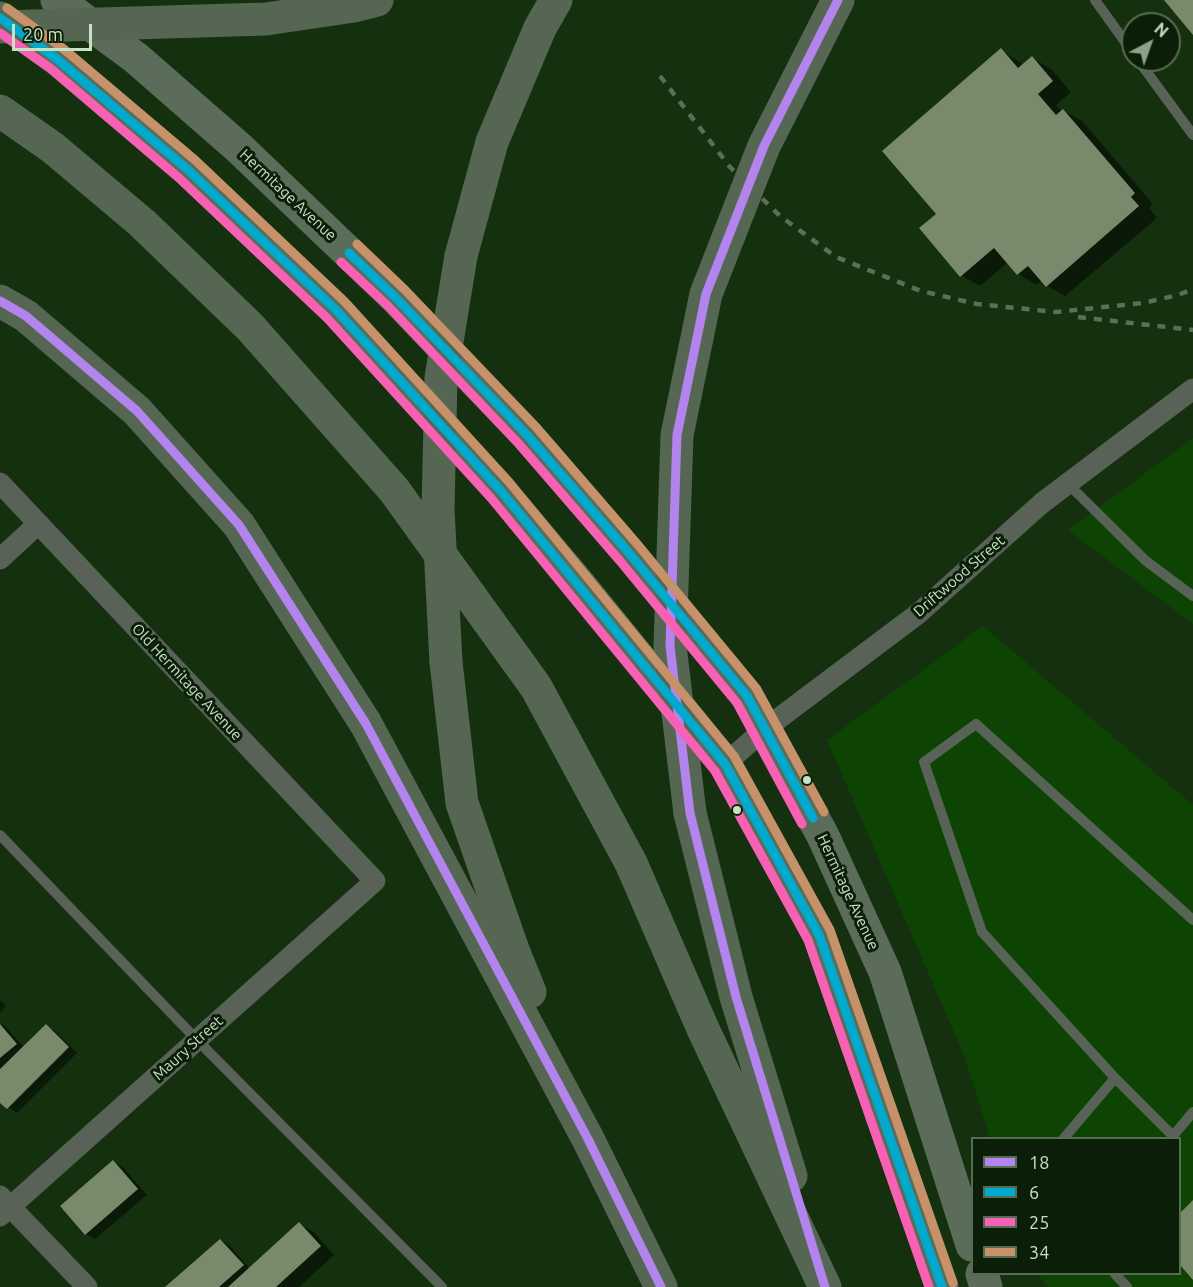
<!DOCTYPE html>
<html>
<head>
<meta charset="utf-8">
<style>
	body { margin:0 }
	#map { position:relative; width:1193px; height:1287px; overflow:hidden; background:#14300f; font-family:Ubuntu,sans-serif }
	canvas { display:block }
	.legend { position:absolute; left:971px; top:1137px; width:210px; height:138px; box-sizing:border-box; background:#0b1f08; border:2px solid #566d53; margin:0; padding:8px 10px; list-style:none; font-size:18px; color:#c7e2c3 }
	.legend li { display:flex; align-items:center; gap:12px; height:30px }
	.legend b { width:30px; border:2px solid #566d53 }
	.north { position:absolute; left:1121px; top:12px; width:60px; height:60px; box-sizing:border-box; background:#0b1f08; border:2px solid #566d53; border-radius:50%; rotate:41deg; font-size:16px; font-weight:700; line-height:24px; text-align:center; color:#c7e2c3 }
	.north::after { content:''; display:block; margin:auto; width:21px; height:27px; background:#88a484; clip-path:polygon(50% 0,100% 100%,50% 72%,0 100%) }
	.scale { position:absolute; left:12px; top:24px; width:80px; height:27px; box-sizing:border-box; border:3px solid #c7e2c3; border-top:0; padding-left:8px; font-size:18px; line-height:21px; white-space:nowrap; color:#c7e2c3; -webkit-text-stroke:4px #0b1f08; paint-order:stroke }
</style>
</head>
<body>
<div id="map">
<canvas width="1193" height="1287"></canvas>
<ul class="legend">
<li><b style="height:8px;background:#b383ee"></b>18</li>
<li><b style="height:8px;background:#00a9ce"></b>6</li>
<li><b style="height:8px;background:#f860b3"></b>25</li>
<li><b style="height:8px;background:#c7916a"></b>34</li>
</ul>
<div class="north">N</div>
<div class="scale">20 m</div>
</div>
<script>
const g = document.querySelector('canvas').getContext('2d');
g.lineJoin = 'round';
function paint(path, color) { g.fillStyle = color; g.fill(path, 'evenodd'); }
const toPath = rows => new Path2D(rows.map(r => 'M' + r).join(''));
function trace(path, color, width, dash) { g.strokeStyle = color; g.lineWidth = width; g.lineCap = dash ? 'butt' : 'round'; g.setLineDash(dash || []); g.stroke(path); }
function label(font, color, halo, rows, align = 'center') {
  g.font = font + ' Ubuntu,sans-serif'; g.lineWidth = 6; g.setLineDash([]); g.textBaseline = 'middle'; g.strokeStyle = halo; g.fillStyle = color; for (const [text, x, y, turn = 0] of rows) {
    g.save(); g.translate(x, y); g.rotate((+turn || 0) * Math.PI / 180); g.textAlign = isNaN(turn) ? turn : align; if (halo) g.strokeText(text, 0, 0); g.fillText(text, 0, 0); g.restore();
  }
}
const built = toPath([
	[1193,438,1193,624,1068,530],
	[983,626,1193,805,1193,1287,1048,1287,1037,1274,1180,1274,1180,1138,990,1138,964,1055,827,740]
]);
const shadow = toPath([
	[1001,50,1024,65,1032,58,1051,69,1071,92,1056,105,1062,112,1064,111,1082,121,1153,204,1149,208,1157,218,1065,296,1046,285,1042,280,1037,285,1018,274,1008,262,980,286,961,275,938,214],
	[0,1000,6,1006,0,1013],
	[0,1023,5,1026,24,1048,46,1026,55,1031,77,1053,17,1113,0,1101],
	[113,1162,123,1167,147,1195,95,1239,86,1234],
	[1193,1203,1193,1277,1180,1263,1180,1215],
	[299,1224,314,1232,334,1255,299,1287,167,1287,221,1240,230,1246,250,1269]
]);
const building = toPath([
	[1164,0,1193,0,1193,35],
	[1001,48,1018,68,1032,56,1053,81,1038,94,1056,115,1063,109,1135,193,1131,197,1139,206,1046,287,1028,266,1017,275,994,248,960,277,919,228,936,214,882,151],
	[0,1024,17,1044,0,1058],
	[46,1024,69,1047,7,1109,0,1103,0,1069],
	[113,1160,138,1189,85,1235,60,1206],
	[1193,1200,1193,1280,1180,1265,1180,1213],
	[299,1222,321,1246,276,1287,228,1287],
	[220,1239,244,1265,219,1287,165,1287]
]);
const lane = toPath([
	[1095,0,1133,53],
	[1138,60,1193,135],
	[1068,484,1146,561,1193,596],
	[0,835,197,1040,442,1287],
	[1115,1078,1173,1136,1193,1112],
	[1064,1138,1115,1078,982,932,924,762,976,724,1193,920],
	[1115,1274,1127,1287]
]);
const street = toPath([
	[0,483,375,881,0,1216],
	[0,559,38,524],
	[725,764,766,728,919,613,1042,503,1193,389],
	[0,1196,87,1287]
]);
const primary = toPath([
	[57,0,136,58,239,148,396,298,527,435,629,553,747,696,823,836,885,972,972,1245],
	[0,18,57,59,187,169,336,310,500,490,579,584,725,764,819,935,942,1287],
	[982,1274,986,1287]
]);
const highway = toPath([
	[0,111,53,148,142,223,250,327,394,490,536,687,631,863,703,1029,825,1287],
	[461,256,492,142,540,28,556,0],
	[0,301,26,316,137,411,239,525,366,724,588,1139,661,1287],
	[446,662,462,803,513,950,530,992],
	[690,813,736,997,791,1176]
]);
const rail = toPath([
	[660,76,730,167,780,216,836,257,921,291,977,304,1056,312,1143,303,1178,295,1193,289],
	[1078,317,1193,330]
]);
const highwayBridge = toPath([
	[0,27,266,19,354,6,377,0],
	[446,662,438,509,441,378,461,256],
	[690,813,670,646,677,435,706,294,764,146,838,0]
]);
const bus1 = toPath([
	[0,301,26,316,137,411,239,525,366,724,588,1139,661,1287],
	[825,1287,736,997,690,813,670,646,677,435,706,294,764,146,838,0]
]);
const bus2 = toPath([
	[0,18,57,59,187,169,336,310,500,490,725,764,819,935,942,1287],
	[349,253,396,298,527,435,629,553,747,696,813,818]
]);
const bus3 = toPath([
	[0,33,50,68,179,178,327,318,491,498,715,771,808,940,929,1287],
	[341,262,388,306,518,443,620,561,737,703,802,824]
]);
const bus4 = toPath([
	[7,8,65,50,195,160,345,302,509,482,734,756,830,930,953,1283],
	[357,244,405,290,536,427,638,545,756,688,824,812]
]);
const markers = [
	[807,780,5,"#c7e2c3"],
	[737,810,5,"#c7e2c3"]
];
const streetNames = [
	["Hermitage Avenue",288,195,43],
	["Driftwood Street",959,576,-41],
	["Old Hermitage Avenue",187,682,47],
	["Hermitage Avenue",848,892,65],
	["Maury Street",188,1048,-42]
];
paint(built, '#0d4303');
paint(shadow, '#0007');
paint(building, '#798a6c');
trace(lane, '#586256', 10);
trace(street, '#586256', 21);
trace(primary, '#5c6c5a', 33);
trace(highway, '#556752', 33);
trace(rail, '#5e6c5b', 4.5, [8, 8]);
trace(highwayBridge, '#556752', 33);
trace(bus1, '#b383ee', 9);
trace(bus2, '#00a9ce', 9);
trace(bus3, '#f860b3', 9);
trace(bus4, '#c7916a', 9);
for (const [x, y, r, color] of markers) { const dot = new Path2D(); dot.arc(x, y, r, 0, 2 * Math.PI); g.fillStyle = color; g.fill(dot); trace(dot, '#0b1f08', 2); }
label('15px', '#c7e2c3', '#0b1f08', streetNames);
</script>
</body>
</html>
